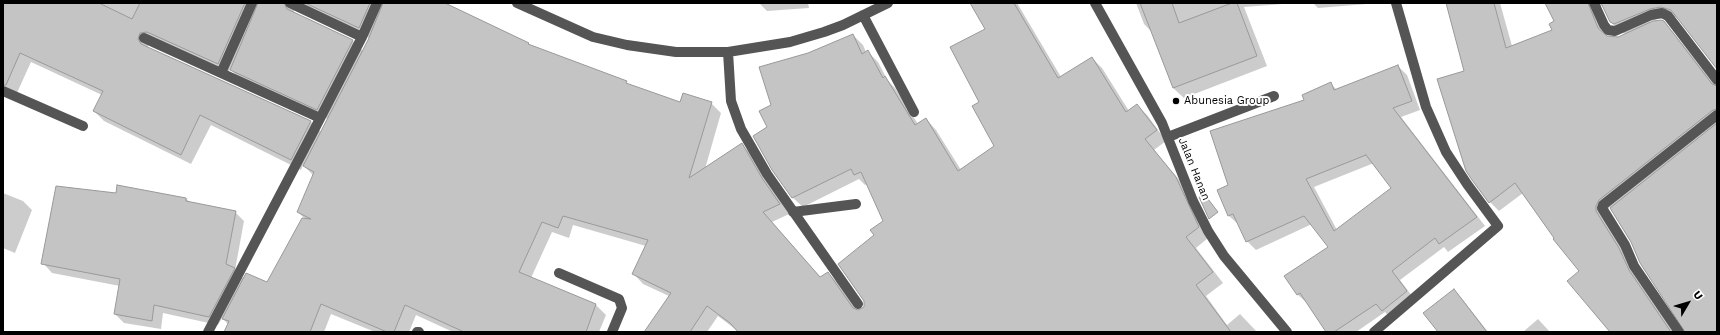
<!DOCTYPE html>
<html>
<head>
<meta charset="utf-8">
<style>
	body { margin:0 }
	#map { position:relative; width:1720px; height:335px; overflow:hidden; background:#fff; font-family:"Work Sans",sans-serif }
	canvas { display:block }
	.frame { position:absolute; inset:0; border:4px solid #000; pointer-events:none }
	.north { position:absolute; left:1668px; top:283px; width:40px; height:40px; -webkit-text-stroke:3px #fff; paint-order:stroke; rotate:52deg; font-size:11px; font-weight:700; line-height:16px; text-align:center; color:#000 }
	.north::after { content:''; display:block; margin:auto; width:14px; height:18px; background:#000; clip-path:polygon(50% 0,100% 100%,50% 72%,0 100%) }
</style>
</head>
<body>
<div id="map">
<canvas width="1720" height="335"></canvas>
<div class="frame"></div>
<div class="north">U</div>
</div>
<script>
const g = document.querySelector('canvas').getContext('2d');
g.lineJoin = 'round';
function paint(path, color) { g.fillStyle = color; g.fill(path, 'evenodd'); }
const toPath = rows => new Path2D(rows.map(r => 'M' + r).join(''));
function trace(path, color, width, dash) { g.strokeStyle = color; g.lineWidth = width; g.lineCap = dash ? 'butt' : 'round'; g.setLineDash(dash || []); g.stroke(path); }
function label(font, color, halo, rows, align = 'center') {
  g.font = font + ' "Work Sans",sans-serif'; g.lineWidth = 4; g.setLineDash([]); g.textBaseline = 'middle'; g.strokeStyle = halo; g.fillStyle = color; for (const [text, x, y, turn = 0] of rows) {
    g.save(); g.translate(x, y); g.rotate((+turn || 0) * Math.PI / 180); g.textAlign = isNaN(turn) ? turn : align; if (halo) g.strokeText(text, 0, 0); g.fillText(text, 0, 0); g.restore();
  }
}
const shadow = toPath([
	[3,3,447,3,447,5,529,44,531,47,626,82,629,86,681,103,711,103,721,113,705,169,742,145,752,155,789,214,772,222,821,278,828,273,838,283,857,310,859,312,865,308,875,235,884,221,867,184,865,185,859,179,803,207,792,197,768,127,772,105,808,54,853,35,863,45,866,52,868,52,878,62,888,81,895,88,918,124,926,119,936,130,961,170,995,146,980,102,986,29,971,3,1017,3,1061,77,1092,58,1102,68,1129,111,1137,105,1147,115,1166,141,1154,150,1186,188,1208,238,1196,248,1223,283,1206,296,1227,325,1240,314,1257,332,739,332,718,316,707,332,646,332,669,296,643,284,633,273,646,246,573,225,569,238,552,232,531,278,596,305,606,315,599,332,453,332,416,315,409,332,375,332,331,314,324,332,225,332,229,325,222,318,218,325,163,313,161,329,124,323,115,314,120,286,52,273,43,263,116,194,118,187,186,198,190,203,235,212,244,221,235,270,244,279,267,284,305,219,298,212,314,176,303,165,301,170,211,125,191,164,104,121,94,111,102,95,31,62,16,95,3,92],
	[304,7,370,38,363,51,353,41,294,13,294,10],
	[148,45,228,74,230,69,241,80,328,119,321,132,311,122,148,48],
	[759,3,808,3,809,8,767,11],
	[1136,3,1296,3,1244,7,1267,66,1184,98,1173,88,1153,33,1144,24],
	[1313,3,1367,3,1367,4,1318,8],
	[1447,3,1500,3,1512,46,1554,30,1556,22,1547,3,1717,3,1717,68,1679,18,1671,16,1660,18,1649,22,1663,22,1673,32,1717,87,1717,332,1686,332,1610,207,1608,209,1673,332,1611,332,1580,271,1523,193,1499,211,1490,202,1465,72],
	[1600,6,1604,6,1612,23,1622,33,1627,34,1618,38,1607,37,1597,16],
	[1398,66,1407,75,1420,110,1401,117,1485,226,1448,252,1444,247,1400,280,1415,300,1391,319,1385,312,1356,332,1327,332,1307,303,1298,295,1285,276,1330,247,1312,224,1256,250,1247,241,1239,224,1238,224,1229,216,1230,185,1305,101,1331,84,1337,90],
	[1374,163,1392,188,1337,230,1314,187],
	[3,193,23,201,32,210,15,253,3,248],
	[1454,291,1463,300,1488,332,1436,332,1438,331],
	[1538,319,1550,332,1523,332]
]);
const building = toPath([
	[3,3,99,3,132,19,140,3,245,3,218,64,147,32,140,33,138,39,141,44,311,121,291,160,200,115,181,155,93,111,103,91,20,53,6,85,3,85,3,3],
	[258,3,284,3,287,9,353,40,317,110,230,70,258,3],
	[305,3,370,3,359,28,305,3],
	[383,3,445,3,529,43,528,44,627,81,626,83,680,102,683,93,712,102,689,178,742,143,762,178,780,204,763,212,820,277,828,272,853,308,858,310,864,307,864,301,838,264,874,235,870,230,883,221,861,172,854,175,851,169,792,198,772,170,753,136,767,127,759,111,771,105,759,67,808,53,853,34,862,54,868,50,883,78,885,76,915,125,926,118,958,171,994,146,972,106,979,102,950,47,985,29,970,3,1014,3,1058,78,1092,57,1126,112,1137,104,1157,130,1145,139,1176,177,1199,227,1186,237,1213,272,1196,285,1231,332,738,332,730,323,707,306,690,332,644,332,671,293,632,274,648,240,563,216,558,228,542,222,519,272,596,304,586,332,464,332,405,305,394,332,387,332,321,304,310,332,224,332,229,321,222,319,246,273,267,282,302,218,311,219,297,212,314,172,303,166,368,40,383,3],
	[1140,3,1172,3,1179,23,1232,3,1237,3,1257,56,1173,88,1140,3],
	[1446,3,1494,3,1506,48,1552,30,1549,24,1554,21,1545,3,1588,3,1598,28,1607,36,1618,37,1653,21,1661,20,1664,21,1712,84,1717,86,1717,109,1713,110,1599,200,1596,206,1596,211,1619,248,1629,270,1671,332,1610,332,1567,281,1579,271,1553,239,1554,238,1515,183,1489,203,1472,180,1466,171,1437,79,1464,71,1446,3],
	[1601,3,1717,3,1717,69,1671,10,1661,7,1650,9,1614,24,1610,22,1601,3],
	[1398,65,1412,101,1393,108,1477,217,1439,244,1435,238,1392,271,1407,291,1382,311,1376,304,1334,332,1326,332,1300,293,1297,295,1284,276,1328,247,1304,216,1246,242,1233,214,1228,216,1217,190,1228,185,1210,131,1304,100,1302,95,1331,82,1334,90,1398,65],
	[1366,155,1391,188,1334,231,1306,179,1366,155],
	[1717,123,1717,332,1685,332,1640,263,1631,242,1610,208,1717,123],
	[117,185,186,198,186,201,236,211,226,264,235,268,209,317,154,305,152,321,114,314,120,279,41,264,56,186,116,193,117,185],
	[1205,195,1218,212,1209,219,1199,197,1205,195],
	[1454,289,1487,332,1438,332,1423,313,1454,289]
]);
const minor = toPath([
	[290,3,362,37],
	[517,3,593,37,627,45,676,52,728,52,790,42,824,32,843,25,888,3],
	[1095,3,1162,123,1193,201,1208,231,1224,256,1287,332],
	[1594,3,1604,25,1608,30,1615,31,1651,15,1662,13,1668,16,1717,80],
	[863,15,914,112],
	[144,38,320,118],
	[728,52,731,101,741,129,767,174,858,304],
	[221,73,252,3],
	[3,91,83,126],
	[1168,137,1274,96],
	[793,212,856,204],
	[559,273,619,299,622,308,612,332],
	[208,332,311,136,362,37,377,3],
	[417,332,419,332],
	[1374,332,1498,226,1467,184,1446,152,1426,107,1396,3],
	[1679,332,1634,266,1625,245,1602,208,1603,205,1717,115]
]);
const markers = [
	[1176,101,4,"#000"]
];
const poiNames = [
	["Abunesia Group",1184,101]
];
const streetNames = [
	["Jalan Hanan",1194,169,68]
];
paint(shadow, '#0003');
paint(building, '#c4c4c4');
trace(building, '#999', 1);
trace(minor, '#555', 10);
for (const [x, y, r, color] of markers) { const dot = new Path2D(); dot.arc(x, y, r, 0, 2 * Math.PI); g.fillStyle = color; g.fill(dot); trace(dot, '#fff', 1.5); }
label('11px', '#000', '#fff', poiNames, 'left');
label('11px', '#000', '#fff', streetNames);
</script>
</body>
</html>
